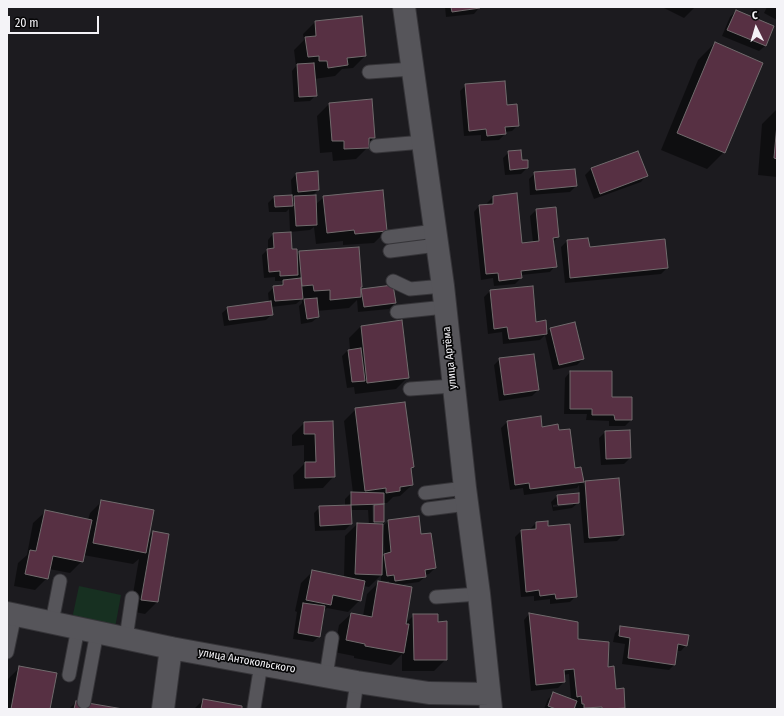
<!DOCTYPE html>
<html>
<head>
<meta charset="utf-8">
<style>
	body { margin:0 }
	#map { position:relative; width:784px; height:716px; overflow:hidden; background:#1c1b1f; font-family:"Fira Sans Condensed",sans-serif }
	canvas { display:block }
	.frame { position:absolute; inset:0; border:8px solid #f4f3f7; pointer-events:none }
	.north { position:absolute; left:736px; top:8px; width:40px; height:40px; -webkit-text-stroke:3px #060607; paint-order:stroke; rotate:355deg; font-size:11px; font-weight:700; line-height:16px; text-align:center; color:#f4f3f7 }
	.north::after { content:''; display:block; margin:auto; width:14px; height:18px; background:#f4f3f7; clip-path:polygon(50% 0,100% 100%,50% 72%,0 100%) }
	.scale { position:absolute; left:8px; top:16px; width:91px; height:18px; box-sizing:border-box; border:2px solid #f4f3f7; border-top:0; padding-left:5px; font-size:12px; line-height:14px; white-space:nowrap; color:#f4f3f7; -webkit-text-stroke:3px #060607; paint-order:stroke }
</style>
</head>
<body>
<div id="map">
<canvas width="784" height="716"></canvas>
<div class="frame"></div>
<div class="north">С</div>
<div class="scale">20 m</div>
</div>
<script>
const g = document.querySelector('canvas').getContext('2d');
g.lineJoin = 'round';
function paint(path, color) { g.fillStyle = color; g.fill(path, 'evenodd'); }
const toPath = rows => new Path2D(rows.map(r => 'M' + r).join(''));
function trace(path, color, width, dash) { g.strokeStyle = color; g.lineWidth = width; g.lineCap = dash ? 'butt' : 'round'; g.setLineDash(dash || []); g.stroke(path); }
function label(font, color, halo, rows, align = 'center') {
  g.font = font + ' "Fira Sans Condensed",sans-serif'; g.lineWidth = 3.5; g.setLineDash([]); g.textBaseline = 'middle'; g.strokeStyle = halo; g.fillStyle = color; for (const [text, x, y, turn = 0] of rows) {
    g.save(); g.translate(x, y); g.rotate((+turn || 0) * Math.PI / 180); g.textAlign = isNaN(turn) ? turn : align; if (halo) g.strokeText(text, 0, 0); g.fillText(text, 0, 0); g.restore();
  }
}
const green = toPath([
	[79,586,121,595,115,628,72,619]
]);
const shadow = toPath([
	[445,7,479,7,479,8,474,14,446,17],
	[662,7,695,7,684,18],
	[767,7,777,7,777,20,764,13],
	[736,11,765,46,759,51,722,36,730,17],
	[361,17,365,56,353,68,342,69,335,76,314,79,316,95,310,101,294,102,292,71,296,66,294,50,304,40,303,34,315,22],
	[715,43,724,152,707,169,661,150,698,60],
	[466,85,506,106,518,125,512,131,505,132,505,134,499,140,481,141,481,135,464,136,460,91],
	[329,104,374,138,368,144,368,147,356,159,333,161,332,152,320,153,317,116],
	[777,109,777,177,758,175,762,124],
	[509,152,527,168,521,174,505,175,503,158],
	[637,152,646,176,641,182,594,199,585,175,591,169],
	[535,173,576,186,570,192,530,195,529,179],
	[296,174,318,190,311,197,315,205,324,197,386,231,374,243,343,245,343,241,316,244,314,227,310,230,290,232,289,209,286,212,269,212,268,203,274,197,292,196,291,180],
	[493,197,521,244,533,242,530,216,536,210,558,237,553,242,555,266,550,272,521,275,521,278,515,284,494,286,493,278,481,280,474,212,479,206,488,205,487,203],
	[273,234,291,250,296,256,300,252,360,288,360,292,362,290,395,303,389,309,358,312,357,300,349,308,317,311,318,317,312,322,301,324,299,306,302,303,302,299,296,304,271,307,272,314,266,320,224,326,222,313,228,308,269,303,268,293,274,287,278,287,284,281,275,281,275,277,264,278,262,255,268,249,268,240],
	[588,239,589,249,667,268,661,274,565,283,561,247,567,241],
	[532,287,535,323,546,333,550,329,583,359,577,365,553,370,545,335,540,340,503,344,502,332,488,334,484,297,490,291],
	[402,321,408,377,396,389,355,394,354,387,347,388,342,356,348,350,350,350,349,338,361,326],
	[500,359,538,390,532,396,499,401,494,365],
	[570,372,611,398,631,420,625,426,609,426,609,421,586,420,587,414,564,414,565,378],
	[356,409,413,467,410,469,412,485,400,496,393,497,387,503,383,503,383,522,380,525,384,525,388,521,420,535,435,568,429,574,425,575,425,577,419,582,397,585,404,625,414,615,437,623,446,659,434,671,402,671,402,654,391,665,354,658,354,656,334,652,339,625,351,614,363,616,367,594,379,582,389,584,389,581,381,581,381,575,369,587,363,586,360,600,348,612,327,608,323,611,319,636,313,642,293,639,297,612,295,611,301,583,313,571,344,577,345,536,357,524,369,525,368,510,350,510,351,524,345,530,315,531,314,513,320,507,345,506,345,499,351,493,353,493,344,421],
	[372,500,375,504,375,527,373,527],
	[382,535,383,535,385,554,381,558],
	[332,422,334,476,323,488,294,489,293,475,304,464,304,445,292,446,292,435,304,423],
	[507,422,542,428,575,469,580,468,583,484,585,482,623,535,617,541,584,543,579,485,577,488,524,495,523,488,510,490,501,428],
	[605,432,630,458,624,464,601,465,599,438],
	[557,496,578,503,572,508,553,511,551,502],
	[573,503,573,505,553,507,553,505],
	[102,501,148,538,153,532,168,535,157,602,145,614,130,611,139,559,133,564,83,555,82,561,70,573,49,569,47,578,35,590,14,586,18,563,27,555,33,523,45,512,88,520,90,513],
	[547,522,547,527,576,596,570,602,550,604,550,599,534,601,534,596,521,597,515,537,521,531,530,531,530,529,536,523],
	[529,614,577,639,607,668,615,690,624,707,622,709,576,709,576,703,573,709,544,709,548,699,554,693,571,699,569,674,563,675,564,682,558,688,531,691,524,620],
	[621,627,686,645,681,651,677,651,675,664,669,670,622,664,625,644,613,642,615,633],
	[20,667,49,709,7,709,8,679],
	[203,700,241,709,194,709],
	[76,702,117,709,69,709]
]);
const building = toPath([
	[451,7,480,7,480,8,452,12,451,7],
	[736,10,774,26,766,46,727,30,736,10],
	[362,16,366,56,347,58,348,65,328,68,327,61,319,61,319,56,308,57,305,37,316,36,315,21,362,16],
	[715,42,763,63,725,153,677,133,715,42],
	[314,63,317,96,299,97,297,64,314,63],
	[505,81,507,105,517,104,519,126,505,127,506,134,487,136,486,129,469,131,465,84,505,81],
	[372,99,375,138,369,138,369,148,344,149,344,141,332,141,329,103,372,99],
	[777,124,777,159,774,158,777,124],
	[521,150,522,160,528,160,528,168,510,170,508,151,521,150],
	[638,151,648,176,600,194,591,168,638,151],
	[575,169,577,186,536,190,534,172,575,169],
	[318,171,319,190,298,192,296,173,318,171],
	[383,190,387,231,355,234,354,230,327,233,323,196,383,190],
	[517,193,522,243,539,241,536,209,556,207,559,237,553,238,557,267,521,271,522,278,499,281,498,273,486,274,479,205,493,204,493,196,517,193],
	[292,195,293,206,275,207,274,196,292,195],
	[316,195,317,225,296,226,294,196,316,195],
	[291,232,292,249,297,249,298,275,280,276,280,271,269,272,267,249,274,248,273,233,291,232],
	[588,238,590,247,665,239,668,268,570,278,567,240,588,238],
	[359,247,362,287,361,287,361,297,330,300,330,290,314,291,313,285,302,286,299,251,359,247],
	[301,278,303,299,275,301,273,286,283,285,283,280,301,278],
	[393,285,396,303,364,307,361,289,393,285],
	[533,286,536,322,546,320,547,334,509,339,507,327,494,329,490,290,533,286],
	[317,298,319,317,307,319,304,299,317,298],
	[271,301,273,315,229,320,227,307,271,301],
	[402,320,409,378,367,383,361,326,402,320],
	[575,322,584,359,559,365,550,328,575,322],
	[361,348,365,381,352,382,348,350,361,348],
	[534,354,539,390,504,395,499,358,534,354],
	[570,371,612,371,612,397,632,397,632,420,615,420,614,415,592,415,592,409,570,409,570,371],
	[405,402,414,467,411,468,413,485,400,487,400,491,386,493,386,488,365,491,355,408,405,402],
	[541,416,542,427,558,424,559,430,570,429,575,468,581,467,584,482,530,489,529,483,515,485,507,421,541,416],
	[333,421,335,477,305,478,305,462,316,462,315,434,304,434,304,422,333,421],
	[630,430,631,458,606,459,605,431,630,430],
	[619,478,624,535,589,538,585,481,619,478],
	[351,492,384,493,384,504,351,505,351,492],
	[579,493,579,503,558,505,557,495,579,493],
	[101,500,154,510,146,553,93,543,101,500],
	[384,504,384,522,374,522,374,505,384,504],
	[351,505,352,524,320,526,319,506,351,505],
	[45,510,92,520,83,562,53,556,48,579,25,574,30,550,36,551,45,510],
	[419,516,421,534,431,533,436,568,425,570,426,577,395,581,394,575,387,576,384,554,391,552,388,520,419,516],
	[548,521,548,526,570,524,577,597,556,599,555,594,540,596,539,590,526,592,521,530,536,529,536,522,548,521],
	[357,523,383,524,382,575,355,574,357,523],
	[153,531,169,534,158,602,141,600,153,531],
	[312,570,365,581,361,601,333,595,331,605,306,600,312,570],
	[378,581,412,587,406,624,409,624,404,653,365,646,365,644,346,640,351,613,372,617,378,581],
	[303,603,325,606,320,637,298,633,303,603],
	[529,613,578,622,578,639,609,642,608,667,614,666,616,689,624,688,625,708,610,709,602,709,602,707,584,708,584,704,582,704,581,696,577,697,574,669,564,670,565,682,536,685,529,613],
	[413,614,438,614,438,622,447,621,447,660,414,660,413,614],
	[620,626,689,635,687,646,678,644,675,665,628,658,630,638,619,636,620,626],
	[19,666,57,673,50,709,11,709,19,666],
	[553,692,577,701,574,709,556,709,548,706,553,692],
	[203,699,242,706,242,709,201,709,203,699],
	[76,701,123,709,74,709,76,701]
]);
const lane = toPath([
	[369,72,412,69],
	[376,146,423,142],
	[388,237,435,231],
	[390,251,437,245],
	[393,281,410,289,443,286],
	[397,312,445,307],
	[410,389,453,386],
	[425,493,465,488],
	[428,509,467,504],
	[436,597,479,594],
	[52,622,60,581],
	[126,638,132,598],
	[7,652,15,614],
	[69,675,78,628],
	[326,676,332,638],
	[84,702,97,632],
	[254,708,261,664],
	[353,709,357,682]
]);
const street = toPath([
	[404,7,443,286,465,488,479,594,491,709],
	[7,613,171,648,357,682,429,693,489,694],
	[163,709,171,648]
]);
const streetNames = [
	["улица Артёма",450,358,-96],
	["улица Антокольского",247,661,10]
];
paint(green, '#173021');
paint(shadow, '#0007');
paint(building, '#573043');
trace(building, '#716b6d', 1);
trace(lane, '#363539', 15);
trace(street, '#363539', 24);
trace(lane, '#56555a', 13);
trace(street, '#56555a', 22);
label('11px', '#f4f3f7', '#060607', streetNames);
</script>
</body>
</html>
